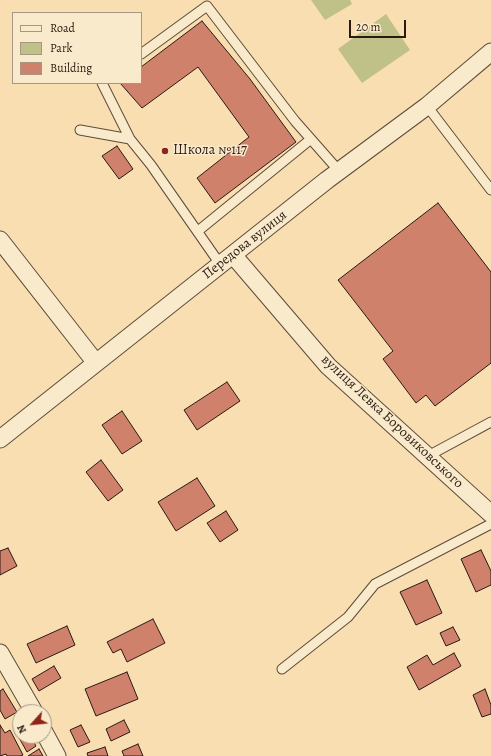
<!DOCTYPE html>
<html>
<head>
<meta charset="utf-8">
<style>
	body { margin:0 }
	#map { position:relative; width:491px; height:756px; overflow:hidden; background:#f8deb1; font-family:Alegreya,serif }
	canvas { display:block }
	.legend { position:absolute; left:12px; top:12px; width:130px; height:72px; box-sizing:border-box; background:#faeacc; border:1px solid #a69782; margin:0; padding:5px 7px; list-style:none; font-size:12px; color:#291a13 }
	.legend li { display:flex; align-items:center; gap:8px; height:20px }
	.legend b { width:20px; border:1px solid #a69782 }
	.north { position:absolute; left:12px; top:704px; width:40px; height:40px; box-sizing:border-box; background:#faeacc; border:1px solid #a69782; border-radius:50%; rotate:243deg; font-size:11px; font-weight:700; line-height:16px; text-align:center; color:#291a13 }
	.north::after { content:''; display:block; margin:auto; width:14px; height:18px; background:#8f2418; clip-path:polygon(50% 0,100% 100%,50% 72%,0 100%) }
	.scale { position:absolute; left:349px; top:20px; width:57px; height:18px; box-sizing:border-box; border:2px solid #291a13; border-top:0; padding-left:5px; font-size:12px; line-height:14px; white-space:nowrap; color:#291a13; -webkit-text-stroke:3px #faeacc; paint-order:stroke }
</style>
</head>
<body>
<div id="map">
<canvas width="491" height="756"></canvas>
<ul class="legend">
<li><b style="height:5px;background:#faeacc"></b>Road</li>
<li><b style="height:11px;background:#c0c089"></b>Park</li>
<li><b style="height:11px;background:#cf816c"></b>Building</li>
</ul>
<div class="north">N</div>
<div class="scale">20 m</div>
</div>
<script>
const g = document.querySelector('canvas').getContext('2d');
g.lineJoin = 'round';
function paint(path, color) { g.fillStyle = color; g.fill(path, 'evenodd'); }
const toPath = rows => new Path2D(rows.map(r => 'M' + r).join(''));
function trace(path, color, width, dash) { g.strokeStyle = color; g.lineWidth = width; g.lineCap = dash ? 'butt' : 'round'; g.setLineDash(dash || []); g.stroke(path); }
function label(font, color, halo, rows, align = 'center') {
  g.font = font + ' Alegreya,serif'; g.lineWidth = 3; g.setLineDash([]); g.textBaseline = 'middle'; g.strokeStyle = halo; g.fillStyle = color; for (const [text, x, y, turn = 0] of rows) {
    g.save(); g.translate(x, y); g.rotate((+turn || 0) * Math.PI / 180); g.textAlign = isNaN(turn) ? turn : align; if (halo) g.strokeText(text, 0, 0); g.fillText(text, 0, 0); g.restore();
  }
}
const green = toPath([
	[311,0,350,0,352,4,325,20],
	[386,14,410,50,362,83,338,49]
]);
const building = toPath([
	[202,21,250,79,296,142,215,203,197,178,249,137,198,67,142,108,120,83,141,83,141,67,202,21],
	[117,146,133,169,119,179,102,156,117,146],
	[438,203,491,272,491,363,435,406,426,395,416,403,383,359,393,351,338,280,438,203],
	[227,382,240,401,197,430,184,410,227,382],
	[122,411,142,441,122,454,102,425,122,411],
	[101,460,123,490,108,501,86,472,101,460],
	[197,478,215,506,176,531,158,502,197,478],
	[226,511,238,530,220,542,207,523,226,511],
	[8,548,17,566,0,575,0,551,8,548],
	[481,550,491,571,491,585,476,592,461,559,481,550],
	[427,580,442,613,416,625,400,592,427,580],
	[153,619,165,643,127,662,121,649,113,653,107,642,153,619],
	[67,626,75,645,36,663,27,644,67,626],
	[453,627,460,640,446,646,440,633,453,627],
	[454,653,461,666,419,690,407,667,427,655,433,665,454,653],
	[54,666,61,678,39,691,32,679,54,666],
	[127,672,138,699,96,716,85,689,127,672],
	[3,689,17,712,5,719,0,710,0,691,3,689],
	[485,689,491,705,491,714,482,717,473,695,485,689],
	[124,720,130,732,111,741,106,729,124,720],
	[0,725,5,733,10,730,23,755,20,756,7,756,6,754,0,756,0,725],
	[81,725,90,742,78,747,70,730,81,725],
	[20,735,20,736,30,736,36,746,27,752,18,736,20,735],
	[138,744,143,756,124,756,122,751,138,744],
	[105,747,108,756,88,756,87,753,105,747],
	[39,749,43,756,28,756,39,749]
]);
const service = toPath([
	[141,54,207,6,295,121,339,171],
	[102,83,130,139],
	[427,106,491,190],
	[80,130,130,139,151,165,220,264],
	[198,231,311,139],
	[428,456,491,422],
	[282,669,348,617,375,584,491,524]
]);
const minor = toPath([
	[0,240,96,363],
	[233,255,328,366,491,514],
	[0,439,327,180,427,106,491,52],
	[0,653,34,712],
	[44,732,57,756]
]);
const markers = [
	[165,151,4,"#8f2418"]
];
const poiNames = [
	["Школа №117",173,151]
];
const streetNames = [
	["Передова вулиця",245,245,-38],
	["вулиця Левка Боровиковського",392,422,43]
];
paint(green, '#c0c089');
paint(building, '#cf816c');
trace(building, '#291a13', 1);
trace(service, '#5d4b3a', 11);
trace(minor, '#5d4b3a', 19);
trace(service, '#faeacc', 9);
trace(minor, '#faeacc', 17);
for (const [x, y, r, color] of markers) { const dot = new Path2D(); dot.arc(x, y, r, 0, 2 * Math.PI); g.fillStyle = color; g.fill(dot); trace(dot, '#faeacc', 1.5); }
label('14px', '#291a13', '#faeacc', poiNames, 'left');
label('14px', '#291a13', '#faeacc', streetNames);
</script>
</body>
</html>
